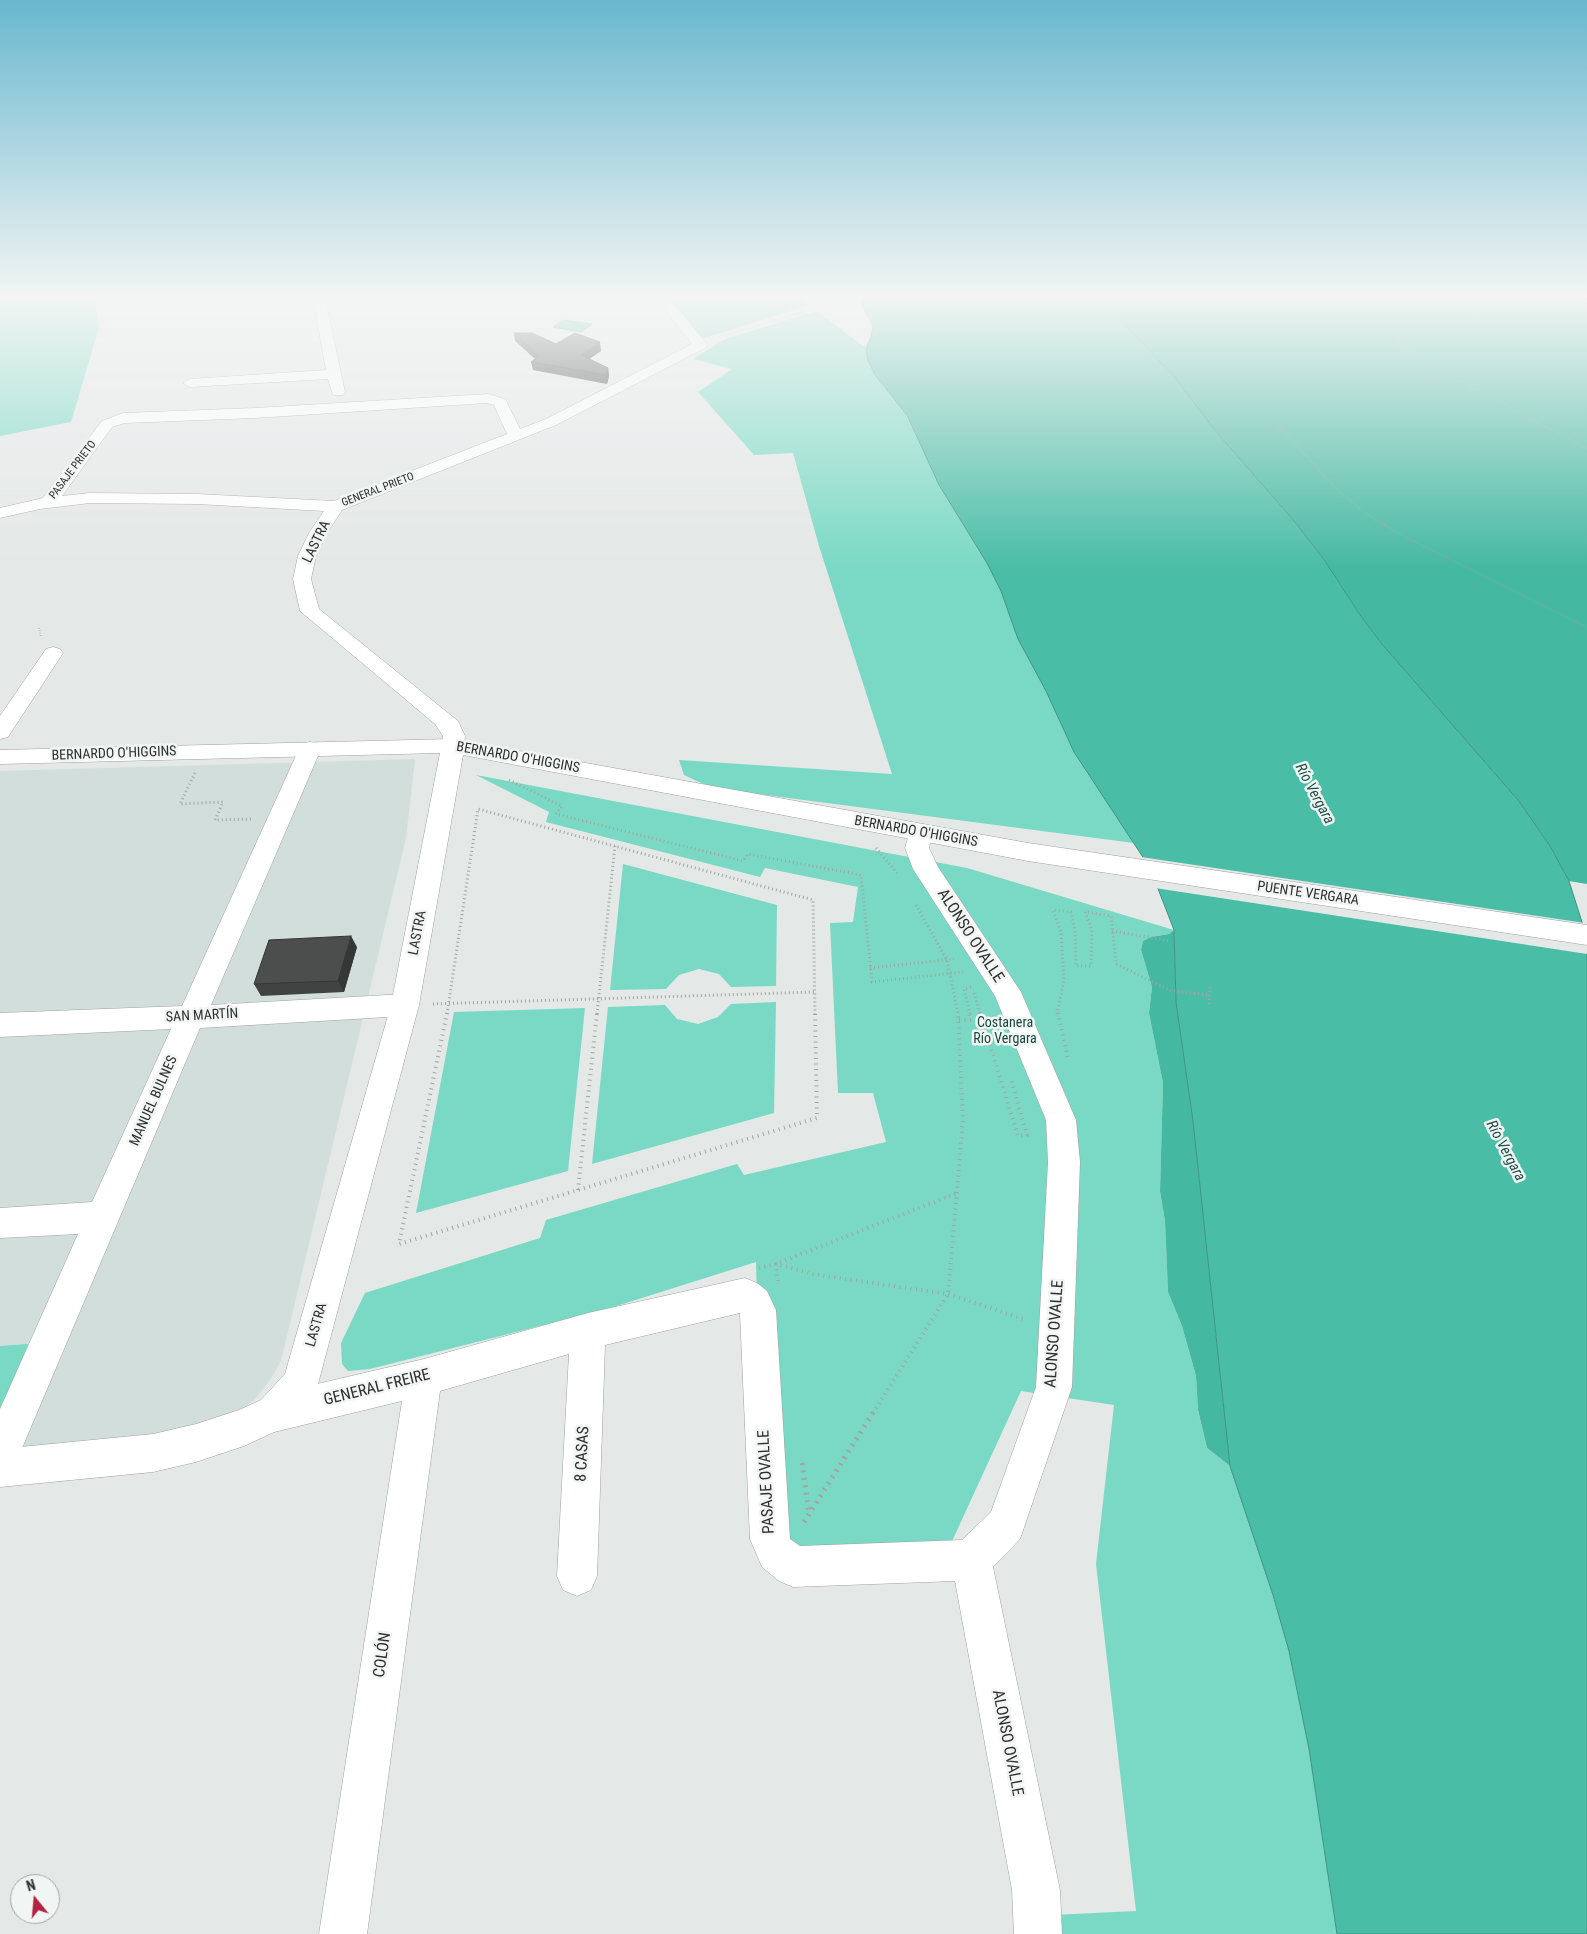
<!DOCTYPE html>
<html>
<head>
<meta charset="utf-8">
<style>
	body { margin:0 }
	#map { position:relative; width:1587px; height:1934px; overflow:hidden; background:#e4e8e7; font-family:"Roboto Condensed",sans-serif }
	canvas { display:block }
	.north { position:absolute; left:10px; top:1874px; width:50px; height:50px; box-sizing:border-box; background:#f1f5f4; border:1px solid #a3a6a5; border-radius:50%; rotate:343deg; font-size:14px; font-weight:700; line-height:20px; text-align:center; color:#2e2f2f }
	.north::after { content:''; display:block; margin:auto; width:18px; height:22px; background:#b42242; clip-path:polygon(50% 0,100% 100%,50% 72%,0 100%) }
</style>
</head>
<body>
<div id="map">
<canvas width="1587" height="1934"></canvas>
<div class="north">N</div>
</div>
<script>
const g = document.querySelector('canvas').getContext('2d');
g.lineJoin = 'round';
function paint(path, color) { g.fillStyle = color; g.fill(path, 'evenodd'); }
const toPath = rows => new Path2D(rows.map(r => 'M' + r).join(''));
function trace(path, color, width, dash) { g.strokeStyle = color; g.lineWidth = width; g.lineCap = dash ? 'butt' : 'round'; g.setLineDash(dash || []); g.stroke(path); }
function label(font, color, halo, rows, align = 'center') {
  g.font = font + ' "Roboto Condensed",sans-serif'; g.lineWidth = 5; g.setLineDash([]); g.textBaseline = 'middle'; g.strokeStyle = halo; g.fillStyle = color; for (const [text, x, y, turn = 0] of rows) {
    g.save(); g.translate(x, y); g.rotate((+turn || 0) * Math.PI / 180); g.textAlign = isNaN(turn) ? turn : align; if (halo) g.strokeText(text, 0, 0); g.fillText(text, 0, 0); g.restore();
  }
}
const built = toPath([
	[415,759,406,838,281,1361,270,1380,256,1398,238,1413,218,1426,0,1453,0,771]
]);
const green = toPath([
	[0,298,95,298,99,328,71,422,0,436],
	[657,298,799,298,809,305,692,342],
	[817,311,866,348,868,360,875,375,907,415,939,485,987,563,1001,591,1018,639,1046,691,1074,752,1134,843,712,788,684,775,679,760,892,774,819,546,793,453,754,455,698,392,732,369,693,359,725,339],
	[476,775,967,868,1174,930,1169,934,1151,937,1143,941,1141,950,1152,987,1149,1013,1163,1083,1160,1191,1165,1221,1168,1292,1182,1326,1196,1376,1198,1411,1207,1448,1230,1466,1273,1595,1289,1650,1309,1749,1337,1934,1054,1934,1053,1915,1136,1911,1096,1564,1114,1405,1021,1391,948,1550,792,1546,762,1480,756,1262,607,1309,370,1369,348,1371,342,1364,341,1343,365,1293,540,1238,546,1220,737,1164,744,1175,886,1142,873,1093,838,1093,830,923,853,922,858,887,765,868,760,877,546,822,549,812],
	[623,864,777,905,776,986,731,987,719,974,699,969,679,975,666,989,610,990],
	[776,1002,774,1113,592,1164,608,1007,665,1005,677,1019,698,1024,718,1017,731,1004],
	[585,1008,568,1171,416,1213,454,1012],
	[28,1344,0,1414,0,1346]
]);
const forest = toPath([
	[1100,298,1587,298,1587,884,1569,881,1550,846,1518,800,1381,643,1360,615,1325,561,1295,522,1218,434,1176,379],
	[1174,930,1176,1002,1193,1121,1230,1466,1207,1448,1198,1410,1196,1376,1182,1326,1168,1292,1165,1221,1160,1191,1163,1083,1149,1013,1152,987,1141,950,1143,941,1151,937,1169,934]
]);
const water = toPath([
	[862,298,1100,298,1176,379,1218,434,1295,522,1325,561,1360,615,1381,643,1518,800,1550,846,1569,881,1587,938,1587,1934,1337,1934,1309,1749,1289,1651,1273,1595,1230,1466,1193,1121,1176,1002,1174,930,1150,868,1074,752,1046,691,1018,639,1001,591,987,563,939,485,907,415,875,375,868,360,866,348,871,337,873,326,862,305,862,298],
	[563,320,592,324,581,332,553,327,563,320]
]);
const pier = toPath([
	[1141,857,1585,923,1587,931,1587,954,1155,888]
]);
const pathFar3 = toPath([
	[1441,298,1472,312,1479,318,1478,324,1462,330,1407,333,1398,337,1399,344,1440,370,1587,449],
	[719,337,810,310],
	[1279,426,1338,491,1371,517,1411,540,1587,627],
	[39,628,41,637]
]);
const pathFar2 = toPath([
	[195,773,180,804,223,802,215,820,252,819],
	[509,780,562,806,556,814,743,861,748,854,861,875,872,982,963,972],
	[876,848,898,874],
	[916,905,947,960,958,1014],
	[1112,931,1171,941],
	[870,968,954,959],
	[974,993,980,1014],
	[433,1004,815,992],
	[1209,1004,1210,987],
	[447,1014,478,809,813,900,815,1014],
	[597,1014,615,846],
	[970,1014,964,989,972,987],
	[1057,1014,1064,981,1061,932,1053,910,1071,912,1075,930,1076,966,1091,966,1092,930,1085,912,1111,916,1116,964,1172,991,1210,995]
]);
const pathFar1 = toPath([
	[447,1013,399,1244,817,1118,815,1013],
	[980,1013,1018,1136,1027,1135,1011,1079],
	[1058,1013,1068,1059],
	[959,1020,971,1020,969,1013],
	[578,1190,597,1013],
	[759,1268,776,1264,957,1193],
	[778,1281,776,1264,812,1274,948,1294,1026,1320],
	[873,1413,948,1294,963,1120,958,1013]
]);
const path = toPath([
	[802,1463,809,1514],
	[804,1522,874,1411]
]);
const minor = toPath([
	[313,298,325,298,345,392,343,395,333,395,328,379,190,387,183,383,190,379,326,370,313,298],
	[656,298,669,298,705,342,707,345,705,348,556,425,342,510,327,533,316,556,311,579,319,609,458,721,465,736,464,746,461,751,453,753,445,751,442,746,443,736,435,724,300,611,293,579,298,556,309,533,324,511,197,504,90,503,40,509,0,518,0,508,43,498,102,421,123,413,255,408,488,394,505,399,520,429,546,419,692,344,656,298],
	[487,403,494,405,507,434,334,501,197,494,90,493,62,496,112,427,125,423,255,418,487,403],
	[53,647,60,649,63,653,8,737,0,739,0,716,46,649,53,647],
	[310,742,318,744,321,749,211,1005,405,994,415,997,419,1005,415,1013,405,1016,200,1028,14,1467,0,1472,0,1409,78,1234,0,1238,0,1208,92,1202,171,1029,0,1037,0,1013,182,1006,299,749,302,744,310,742],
	[920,825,929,827,932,833,929,848,938,867,1021,992,1076,1120,1080,1162,1072,1387,1020,1539,993,1567,1060,1890,1062,1934,1014,1934,1012,1890,955,1581,793,1587,779,1581,762,1567,750,1539,740,1313,605,1345,597,1576,591,1590,577,1596,563,1590,557,1576,569,1354,440,1391,367,1934,319,1934,402,1401,274,1432,261,1426,255,1413,261,1400,274,1394,424,1359,588,1313,745,1278,757,1283,767,1291,776,1310,790,1539,800,1546,962,1540,991,1512,1036,1387,1048,1162,1046,1120,995,996,913,869,905,848,911,827,920,825]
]);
const major = toPath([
	[453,739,1028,843,1587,925,1587,945,1028,861,463,755,419,1005,318,1384,313,1397,287,1426,244,1446,196,1462,153,1472,0,1487,0,1449,153,1434,196,1424,239,1410,261,1400,285,1374,391,1005,440,753,0,764,0,750,453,739]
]);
const wall = toPath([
	[514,333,556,344,601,351,589,359,608,368,609,376,607,384,533,370,531,362,535,359,515,341],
	[357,947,344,992,261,996,254,984]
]);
const shadedWall = toPath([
	[600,342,601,351,582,364,581,355],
	[608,368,609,376,607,384,606,375],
	[351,936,357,947,344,992,338,981]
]);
const building = toPath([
	[514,333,532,333,556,344,575,333,600,342,581,355,608,368,606,375,531,362,539,356,514,333],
	[351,936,338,981,254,984,269,940,351,936]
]);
const farStreetnames = [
	["PASAJE PRIETO",73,470,-53],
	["GENERAL PRIETO",378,490,-21]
];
const streetNames = [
	["LASTRA",317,542,-64],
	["BERNARDO O'HIGGINS",114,754,-2],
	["BERNARDO O'HIGGINS",518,758,10],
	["BERNARDO O'HIGGINS",916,832,10],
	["PUENTE VERGARA",1308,894,8],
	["LASTRA",418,933,-79],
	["SAN MARTÍN",202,1016,-3],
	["MANUEL BULNES",154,1101,-66],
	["LASTRA",317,1325,-74]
];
const parkNames = [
	["Costanera",1005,1023],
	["Río Vergara",1005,1039]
];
const waterNames = [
	["Río Vergara",1314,794,62],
	["Río Vergara",1505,1151,62]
];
const nearStreetnames = [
	["ALONSO OVALLE",970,936,57],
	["ALONSO OVALLE",1055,1334,-86],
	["GENERAL FREIRE",377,1388,-14],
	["8 CASAS",583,1454,-87],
	["PASAJE OVALLE",767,1482,-93],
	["COLÓN",383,1655,-82],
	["ALONSO OVALLE",1007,1743,79]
];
paint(built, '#d2dedb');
paint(green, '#79d9c4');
paint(forest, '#44b8a1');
paint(water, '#49bda6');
trace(water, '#419282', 1);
paint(pier, '#e4e8e7');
trace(minor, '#9ea1a0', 1);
trace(major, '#9ea1a0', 1);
trace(pathFar3, '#a1a4a3', 2, [0.5, 2]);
trace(pathFar2, '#a1a4a3', 3, [1, 3]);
trace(pathFar1, '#a1a4a3', 4, [1, 4.5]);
trace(path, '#a1a4a3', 5, [2, 5.5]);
paint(minor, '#fff');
paint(major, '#fff');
paint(wall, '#404342');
paint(shadedWall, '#343736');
paint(building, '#4b4e4d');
trace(building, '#343736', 1);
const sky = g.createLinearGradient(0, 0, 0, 569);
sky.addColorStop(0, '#68b8ce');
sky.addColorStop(0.52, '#f3f5f4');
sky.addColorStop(1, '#f3f5f400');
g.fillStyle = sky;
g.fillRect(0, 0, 1587, 569);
label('11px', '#2e2f2f', '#f1f5f4', farStreetnames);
label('14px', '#2e2f2f', '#f1f5f4', streetNames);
label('14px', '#16483e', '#f1f5f4', parkNames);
label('italic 15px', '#1d4e44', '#f1f5f4', waterNames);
label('16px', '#2e2f2f', '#f1f5f4', nearStreetnames);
</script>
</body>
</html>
